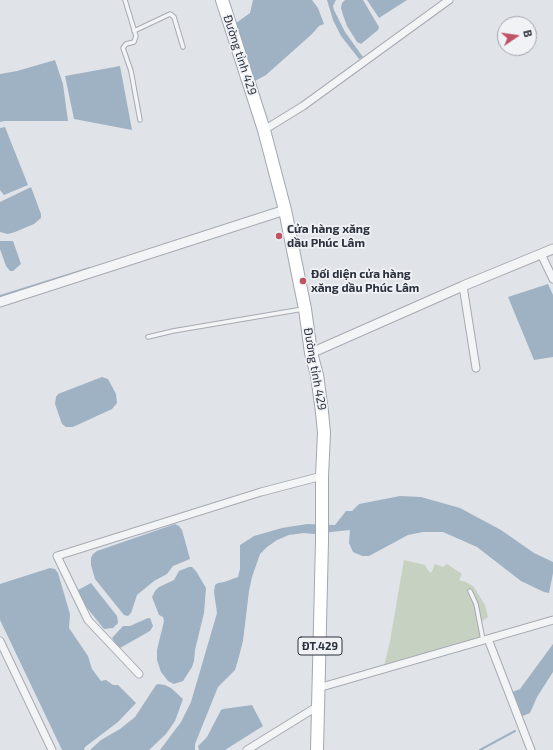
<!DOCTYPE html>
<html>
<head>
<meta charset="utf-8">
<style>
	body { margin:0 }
	#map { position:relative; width:553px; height:750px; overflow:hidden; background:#e0e3e8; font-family:"Exo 2",sans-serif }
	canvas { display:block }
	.north { position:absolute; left:497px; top:16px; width:40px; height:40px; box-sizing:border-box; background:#f0f2f5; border:1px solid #a1a5ac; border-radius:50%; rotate:77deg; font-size:11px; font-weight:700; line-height:16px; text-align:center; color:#2b323e }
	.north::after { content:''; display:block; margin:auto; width:14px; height:18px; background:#c05265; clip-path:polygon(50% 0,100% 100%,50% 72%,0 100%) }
</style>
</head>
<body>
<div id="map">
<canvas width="553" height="750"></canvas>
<div class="north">B</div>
</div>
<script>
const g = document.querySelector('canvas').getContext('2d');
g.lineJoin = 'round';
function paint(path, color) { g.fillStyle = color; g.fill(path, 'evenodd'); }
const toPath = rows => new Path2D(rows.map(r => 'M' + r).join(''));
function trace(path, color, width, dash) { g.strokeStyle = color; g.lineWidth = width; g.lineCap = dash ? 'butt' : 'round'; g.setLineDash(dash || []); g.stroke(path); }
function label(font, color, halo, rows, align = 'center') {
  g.font = font + ' "Exo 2",sans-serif'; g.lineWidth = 3.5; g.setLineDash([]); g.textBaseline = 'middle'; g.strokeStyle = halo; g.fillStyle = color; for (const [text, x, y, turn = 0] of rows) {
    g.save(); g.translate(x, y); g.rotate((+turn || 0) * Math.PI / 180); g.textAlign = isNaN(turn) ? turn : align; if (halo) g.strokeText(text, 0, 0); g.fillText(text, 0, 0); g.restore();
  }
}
const green = toPath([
	[404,560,425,565,427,569,431,573,435,564,443,567,447,564,462,574,459,580,466,582,474,587,485,605,488,617,478,624,484,637,384,666,390,641]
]);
const water = toPath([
	[253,0,312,0,318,8,324,24,319,26,312,34,266,75,255,81,236,23,250,13],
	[327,0,336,0,333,6,334,10,345,32,363,57,359,59,341,36,333,20],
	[345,0,363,0,379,27,378,30,361,44,357,42,347,26,343,15,341,8,342,3],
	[367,0,407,0,379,18],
	[55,60,63,84,68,121,5,121,0,122,0,74,17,71],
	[120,66,132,130,74,119,65,76],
	[5,127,28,185,4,195,0,190,0,128],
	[31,187,41,214,41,218,34,224,15,232,8,234,0,232,0,202],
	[0,241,13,241,21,264,13,271,10,271,6,266,0,249],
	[548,284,553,295,553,357,534,360,508,297],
	[102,377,108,379,116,394,117,403,112,409,73,427,66,427,62,424,55,404,56,397,58,394],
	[400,496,421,497,460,508,501,530,534,553,553,562,553,573,549,593,544,592,521,581,477,547,443,532,423,532,408,535,369,556,362,556,353,552,349,543,350,530,313,534,304,533,289,535,277,540,267,547,260,554,252,577,249,591,243,641,238,660,235,670,218,687,195,744,195,750,160,750,181,722,191,702,217,613,214,592,215,585,218,583,224,582,238,577,240,569,240,545,254,536,282,528,307,524,335,525,346,511,352,511,359,504],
	[175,524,179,526,182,530,190,559,173,566,167,574,154,581,137,595,131,613,128,616,124,615,95,579,91,565,91,558,93,554,97,551],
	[189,567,192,567,196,571,206,588,204,613,195,650,194,661,192,667,183,681,174,684,168,681,161,672,157,660,157,650,164,621,163,617,159,615,152,597,155,591,159,587,174,580,179,571],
	[50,568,55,569,58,573,70,614,69,628,88,656,92,669,101,681,106,680,113,685,118,685,136,703,118,722,85,747,84,750,62,750,0,620,0,584],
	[91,583,117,616,118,623,113,628,104,629,80,599,78,590],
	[148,618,150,618,153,626,150,631,120,648,117,646,112,638,123,626,130,626],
	[553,644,553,672,537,697,530,713,520,717,510,693,520,689],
	[158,684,165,685,171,688,183,699,175,721,166,734,149,750,90,750,101,740,120,729,135,717,156,685],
	[252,705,263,726,225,750,199,750,198,746,207,737,221,710,223,709]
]);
const stream = toPath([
	[0,296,90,268],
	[480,750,515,731]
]);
const service = toPath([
	[125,0,136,36,134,42,126,44,123,48,131,71,140,120],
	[134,31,170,14,174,17,183,47],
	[148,337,173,331,303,309],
	[470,591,476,604,483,640]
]);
const minor = toPath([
	[264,130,303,106,449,0],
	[541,254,553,279],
	[463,286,476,368],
	[488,639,531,750],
	[0,641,52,750],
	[139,674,88,620,57,556,261,492,322,476],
	[318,688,553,620],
	[247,750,318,706]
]);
const tertiary = toPath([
	[0,302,285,210],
	[311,353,463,286,553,249]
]);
const primary = toPath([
	[222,0,226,12,264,130,285,210,305,309,311,353,317,375,322,412,324,433,322,476,322,541,317,750]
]);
const markers = [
	[279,236,4,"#c05265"],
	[303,281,4,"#c05265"]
];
const shields = [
	[320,646,44]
];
const shieldNames = [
	["ĐT.429",320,646]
];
const streetNames = [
	["Đường tỉnh 429",240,55,72],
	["Đường tỉnh 429",315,369,80]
];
const poiNames = [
	["Cửa hàng xăng",287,229],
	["dầu Phúc Lâm",287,243],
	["Đối diện cửa hàng",311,274],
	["xăng dầu Phúc Lâm",311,288]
];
paint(green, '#c6d1c2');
paint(water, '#9fb2c4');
trace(stream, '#9fb2c4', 2);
trace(service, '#a6aab2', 5.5);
trace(minor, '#a6aab2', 9);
trace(tertiary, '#a6aab2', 11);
trace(primary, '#a1a8b2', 14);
trace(service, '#f3f4f6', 3.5);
trace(minor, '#f3f4f6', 7);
trace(tertiary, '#f3f4f6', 9);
trace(primary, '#fff', 12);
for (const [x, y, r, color] of markers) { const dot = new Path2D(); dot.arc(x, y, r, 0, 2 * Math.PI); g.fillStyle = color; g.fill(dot); trace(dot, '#f0f2f5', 1.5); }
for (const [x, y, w] of shields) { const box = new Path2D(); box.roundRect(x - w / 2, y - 9, w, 18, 3); g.fillStyle = '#f0f2f5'; g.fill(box); trace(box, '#2b323e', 1); }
label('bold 11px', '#2b323e', null, shieldNames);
label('12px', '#2b323e', '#f0f2f5', streetNames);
label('bold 12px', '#2b323e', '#f0f2f5', poiNames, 'left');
</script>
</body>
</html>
